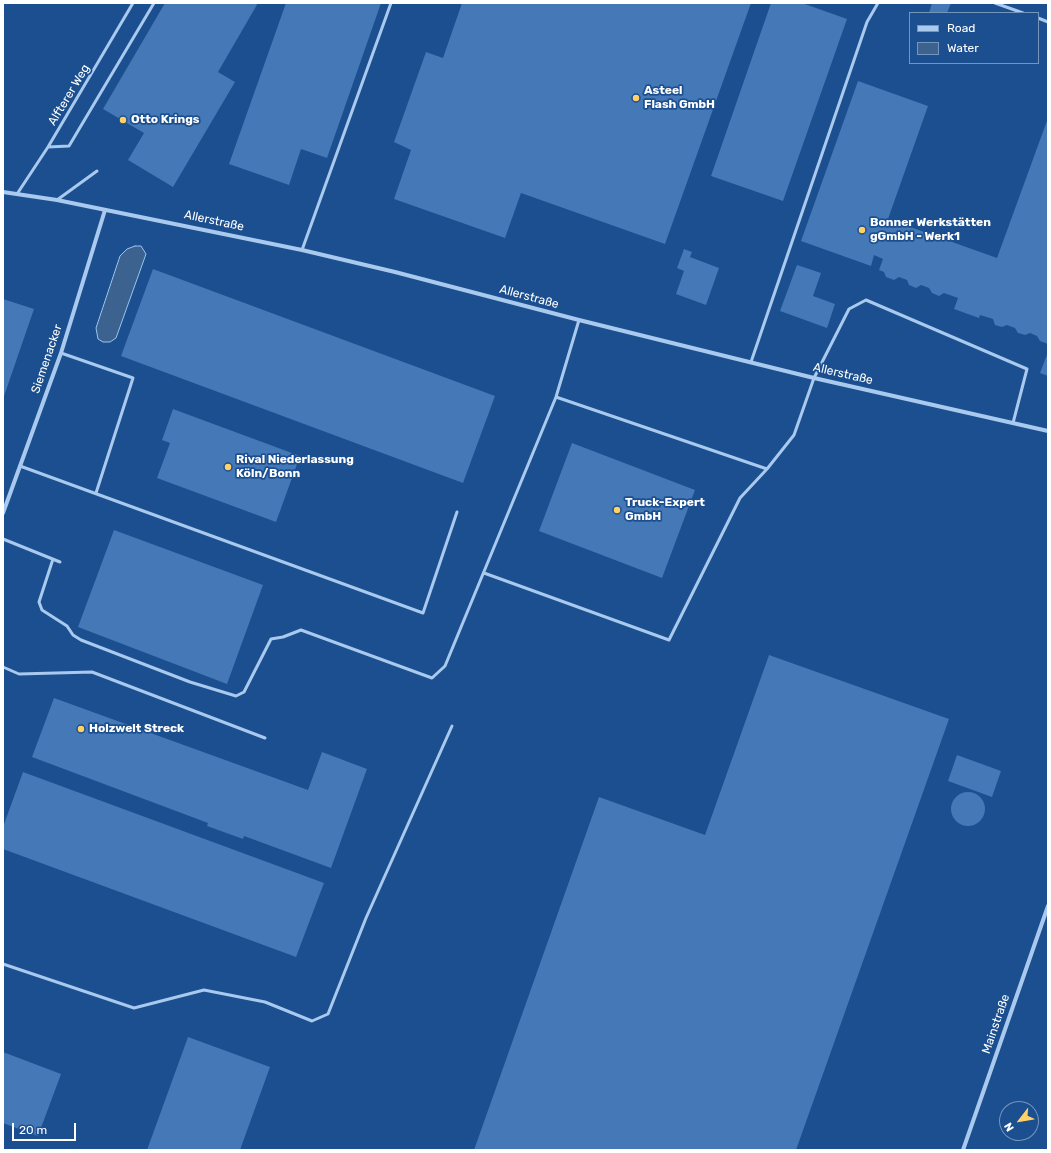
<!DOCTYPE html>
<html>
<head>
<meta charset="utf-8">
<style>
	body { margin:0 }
	#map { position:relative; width:1051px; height:1153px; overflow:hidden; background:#1b4f8f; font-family:Rubik,sans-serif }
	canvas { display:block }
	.frame { position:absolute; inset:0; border:4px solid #fff; pointer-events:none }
	.legend { position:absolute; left:909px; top:12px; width:130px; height:52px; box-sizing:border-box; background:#1b4f8f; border:1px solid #7695bc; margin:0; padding:5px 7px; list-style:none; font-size:12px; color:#fff }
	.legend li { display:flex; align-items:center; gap:8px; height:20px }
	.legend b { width:20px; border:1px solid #7695bc }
	.north { position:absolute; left:999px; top:1101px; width:40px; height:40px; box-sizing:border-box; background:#1b4f8f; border:1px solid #7695bc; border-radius:50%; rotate:239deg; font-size:11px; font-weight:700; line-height:16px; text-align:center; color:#fff }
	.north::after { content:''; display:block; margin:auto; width:14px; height:18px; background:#ffd166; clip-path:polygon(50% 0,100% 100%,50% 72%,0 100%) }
	.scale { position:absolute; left:12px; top:1123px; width:64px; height:18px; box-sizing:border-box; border:2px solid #fff; border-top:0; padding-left:5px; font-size:12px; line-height:14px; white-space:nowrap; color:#fff; -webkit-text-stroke:3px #1b4f8f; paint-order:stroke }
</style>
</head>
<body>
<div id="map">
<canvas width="1051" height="1153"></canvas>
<div class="frame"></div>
<ul class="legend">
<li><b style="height:5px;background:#a9c9ee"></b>Road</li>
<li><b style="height:11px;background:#3c6290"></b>Water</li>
</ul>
<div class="north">N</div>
<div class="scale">20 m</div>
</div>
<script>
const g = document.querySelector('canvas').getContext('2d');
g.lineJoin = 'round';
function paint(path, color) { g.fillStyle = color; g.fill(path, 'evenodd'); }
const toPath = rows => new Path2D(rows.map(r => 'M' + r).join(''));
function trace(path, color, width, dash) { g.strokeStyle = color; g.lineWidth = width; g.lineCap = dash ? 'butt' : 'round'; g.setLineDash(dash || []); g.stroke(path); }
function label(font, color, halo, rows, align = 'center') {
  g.font = font + ' Rubik,sans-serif'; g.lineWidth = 3.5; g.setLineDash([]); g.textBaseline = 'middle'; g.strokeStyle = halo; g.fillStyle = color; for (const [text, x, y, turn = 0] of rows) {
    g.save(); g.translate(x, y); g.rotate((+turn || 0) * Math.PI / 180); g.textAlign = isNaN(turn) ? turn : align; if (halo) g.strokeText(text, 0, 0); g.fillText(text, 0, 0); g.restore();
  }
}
const water = toPath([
	[135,246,141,246,146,254,116,338,110,342,103,342,98,339,96,328,120,256,127,249,135,246]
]);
const building = toPath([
	[165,3,258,3,218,72,235,82,173,187,128,160,144,133,103,109],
	[286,3,381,3,327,158,301,149,289,185,229,164],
	[462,3,751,3,665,244,521,193,505,238,394,199,411,150,394,142,426,52,443,58],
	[771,3,802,3,847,19,783,201,711,176],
	[932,3,951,3,947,13,929,13],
	[858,81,928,106,888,219,997,258,1048,118,1048,344,1040,341,1037,336,1030,333,1025,335,1018,333,1015,328,1007,325,1002,327,995,325,993,319,980,315,979,318,954,309,958,298,944,293,939,296,932,293,929,288,921,285,916,288,909,285,907,280,899,277,894,280,886,277,884,272,879,270,883,259,874,255,871,266,801,241],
	[684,249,692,252,690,257,719,268,706,305,676,294,684,271,677,268],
	[797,265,821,273,813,296,835,304,827,328,780,311],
	[153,269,495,396,463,483,121,356],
	[3,299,34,309,3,399],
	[1048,352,1048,376,1040,373],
	[173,409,300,456,276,522,157,478,170,443,162,440],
	[572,443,695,490,662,578,539,531],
	[114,530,263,585,227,684,78,627],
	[769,655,949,719,796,1150,474,1150,599,797,705,835],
	[54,698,308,790,322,752,367,769,331,868,244,836,243,839,207,826,208,823,32,757],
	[957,755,1001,771,992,797,948,781],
	[23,772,324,883,296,957,3,849,3,827],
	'951 809a17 17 0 1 1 34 0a17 17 0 1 1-34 0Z',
	[188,1037,270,1067,240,1150,147,1150],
	[3,1052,61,1074,38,1136,3,1123]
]);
const lane = toPath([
	[995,3,1023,13],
	[1038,18,1048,22],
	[48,147,69,146,154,3],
	[17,194,48,147,133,3],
	[57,200,97,171],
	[302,250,391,3],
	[61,353,133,378,96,493],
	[751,362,867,22,878,3],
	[556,397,767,469],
	[20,466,423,613,457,512],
	[3,539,60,562],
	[53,559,39,602,42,610,67,626,73,635,81,640,190,682,236,696,244,692,271,639,283,637,301,630,432,678,445,666,556,397,579,320],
	[484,573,669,640,740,498,767,469,794,435,814,378,849,309,866,300,1027,369,1013,423],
	[3,667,19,674,92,672,265,738],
	[3,964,134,1008,204,990,265,1002,312,1021,328,1014,366,918,452,726]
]);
const street = toPath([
	[3,192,57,200,302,250,395,272,579,320,814,378,1048,431],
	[3,513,61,353,105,210],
	[963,1150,1048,906]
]);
const markers = [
	[636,98,4,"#ffd166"],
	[123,120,4,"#ffd166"],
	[862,230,4,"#ffd166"],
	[228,467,4,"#ffd166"],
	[617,510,4,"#ffd166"],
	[81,729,4,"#ffd166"]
];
const poiNames = [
	["Asteel",644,91],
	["Flash GmbH",644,105],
	["Otto Krings",131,120],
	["Bonner Werkstätten",870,223],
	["gGmbH - Werk1",870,237],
	["Rival Niederlassung",236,460],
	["Köln/Bonn",236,474],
	["Truck-Expert",625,503],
	["GmbH",625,517],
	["Holzwelt Streck",89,729]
];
const streetNames = [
	["Alfterer Weg",69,95,-59],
	["Allerstraße",214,221,12],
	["Allerstraße",529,297,15],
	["Siemenacker",47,359,-71],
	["Allerstraße",843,374,13],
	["Mainstraße",996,1024,-71]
];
paint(water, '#3c6290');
trace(water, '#9cc4f0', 1);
paint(building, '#4478b7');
trace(lane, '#a9c9ee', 3);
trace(street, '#a9c9ee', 4);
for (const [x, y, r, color] of markers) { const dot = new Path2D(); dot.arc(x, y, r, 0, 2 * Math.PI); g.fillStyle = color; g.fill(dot); trace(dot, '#1b4f8f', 1.5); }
label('bold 12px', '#fff', '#1b4f8f', poiNames, 'left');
label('12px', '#fff', '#1b4f8f', streetNames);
</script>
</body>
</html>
